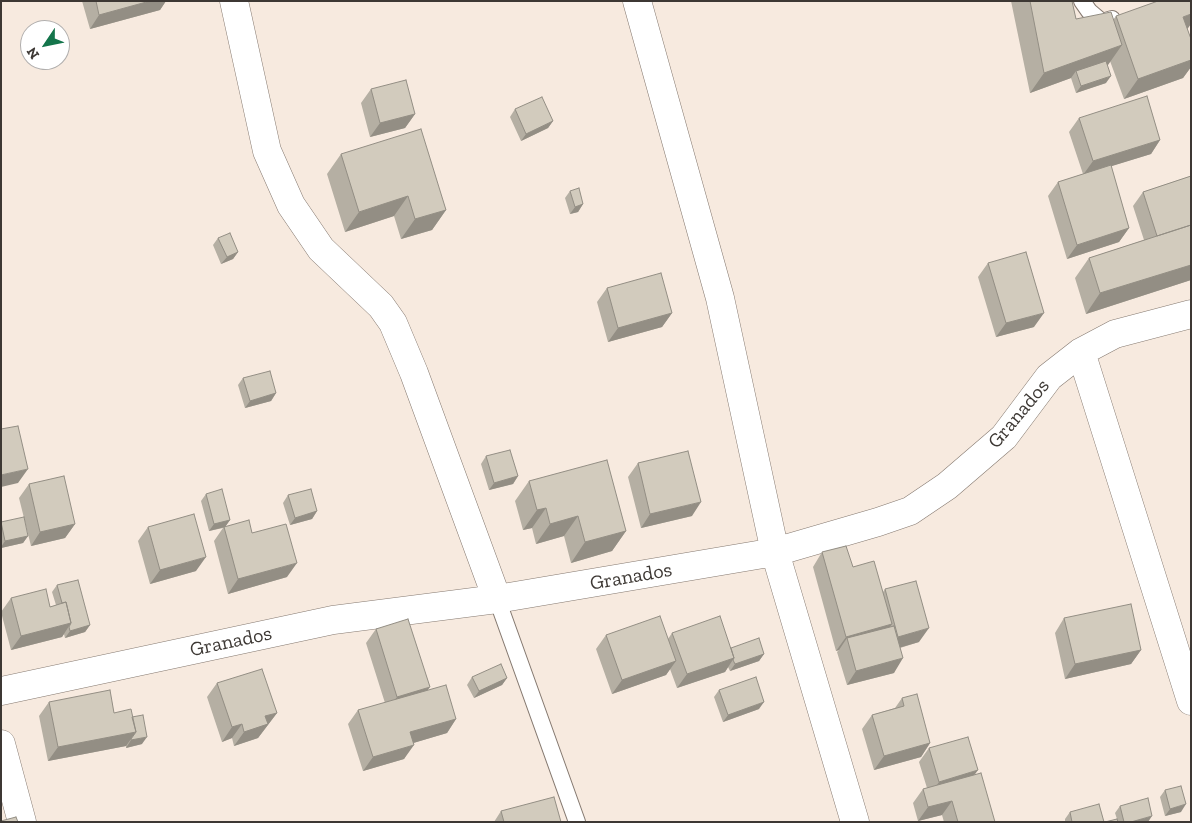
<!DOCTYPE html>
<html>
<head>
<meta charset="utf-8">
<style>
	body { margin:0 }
	#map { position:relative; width:1192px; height:823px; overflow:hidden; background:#f7eadf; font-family:"Zilla Slab",serif }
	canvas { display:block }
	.frame { position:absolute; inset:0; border:2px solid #3d3834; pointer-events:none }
	.north { position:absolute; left:20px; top:20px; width:50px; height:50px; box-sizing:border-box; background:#fff; border:1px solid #b1afae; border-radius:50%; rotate:236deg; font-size:14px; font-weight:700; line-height:20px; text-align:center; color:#3d3834 }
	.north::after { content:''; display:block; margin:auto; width:18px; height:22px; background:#14754b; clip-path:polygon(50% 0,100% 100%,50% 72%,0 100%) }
</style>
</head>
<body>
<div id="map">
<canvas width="1192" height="823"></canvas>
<div class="frame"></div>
<div class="north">N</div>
</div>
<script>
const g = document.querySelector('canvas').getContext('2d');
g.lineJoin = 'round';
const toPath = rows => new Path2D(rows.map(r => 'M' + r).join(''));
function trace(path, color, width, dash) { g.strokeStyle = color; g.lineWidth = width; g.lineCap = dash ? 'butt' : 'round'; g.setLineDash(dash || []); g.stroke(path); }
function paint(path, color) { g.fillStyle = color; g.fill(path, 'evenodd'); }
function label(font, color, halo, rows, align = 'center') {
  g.font = font + ' "Zilla Slab",serif'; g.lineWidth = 4.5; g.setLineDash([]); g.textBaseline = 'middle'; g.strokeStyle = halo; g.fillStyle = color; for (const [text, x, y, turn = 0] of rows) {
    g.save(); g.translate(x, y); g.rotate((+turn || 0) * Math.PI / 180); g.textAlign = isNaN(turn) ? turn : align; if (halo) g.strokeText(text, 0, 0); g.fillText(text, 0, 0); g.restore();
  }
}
const service = toPath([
	[1082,1,1089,11,1102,22,1112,19],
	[497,599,577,822]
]);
const minor = toPath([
	[234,1,267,151,291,205,321,249,381,306,393,323,414,373,497,599],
	[637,1,720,298,775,552,855,822],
	[1081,352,1191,701],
	[1,691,333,620,497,599,775,552,878,522,910,511,947,486,1004,437,1049,377,1081,352,1115,334,1191,314],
	[1,744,22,822]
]);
const wall = toPath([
	[82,1,166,1,160,10,90,29],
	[1011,1,1072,1,1076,19,1113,20,1116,16,1187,29,1191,39,1191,67,1183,78,1124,99,1110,61,1107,65,1106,83,1076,93,1071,78,1030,93],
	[371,89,415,114,405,128,370,137,361,103],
	[515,109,553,121,548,128,521,141,510,117],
	[1079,118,1160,140,1151,154,1111,166,1129,228,1119,242,1067,259,1048,196,1058,182,1083,174,1069,132],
	[341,154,446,210,432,230,401,239,394,216,345,232,327,174],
	[1191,176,1191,280,1086,314,1075,278,1089,258,1144,240,1133,206,1143,192],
	[570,191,583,204,578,212,570,214,565,198],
	[218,238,238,252,233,259,221,264,213,245],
	[988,263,1034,327,996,337,978,277],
	[607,288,672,313,662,327,608,342,597,302],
	[243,378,276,393,271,401,245,408,238,385],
	[486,456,518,476,513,484,489,490,481,464],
	[638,463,692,516,641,528,628,477],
	[529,481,626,531,612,551,571,563,564,536,536,544,532,528,523,530,515,501],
	[29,484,75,524,65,538,31,546,19,498],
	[206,494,230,520,225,527,252,533,287,577,228,594,214,541,223,528,209,531,201,501],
	[288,495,317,511,312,519,290,525,283,503],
	[1,522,28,536,23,543,1,548],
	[148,527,196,571,150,584,138,541],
	[822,552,853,567,883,592,885,589,919,642,900,648,894,673,847,685,837,652,839,650,836,651,813,567],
	[57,585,90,625,85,632,65,638,64,634,62,637,11,650,1,612,11,598,50,607,56,605,52,592],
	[1064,618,1141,650,1131,664,1065,679,1055,633],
	[376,629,428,690,456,719,447,733,413,743,404,759,363,771,348,724,358,710,385,703,366,643],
	[672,633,731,648,764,654,759,661,730,671,728,667,725,672,677,688,670,669,666,675,612,694,596,649,606,635,668,639],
	[472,677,507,678,502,685,474,698,467,685],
	[217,683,277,713,258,738,234,746,232,738,222,742,207,697],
	[719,690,759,709,723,722,714,697],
	[902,698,930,743,921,757,874,770,862,729,872,715,895,708],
	[49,702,132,717,142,744,126,748,126,746,48,761,39,716],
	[929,748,974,775,995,822,944,822,942,815,918,821,913,803,923,789,927,788,919,762],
	[1165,790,1181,812,1165,816,1160,797],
	[1120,806,1148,822,1105,822,1117,819,1115,813],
	[501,811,561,822,494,822],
	[1070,812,1104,822,1065,822,1065,819]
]);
const shadedWall = toPath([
	[150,1,166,1,160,10,90,29,99,15],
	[1191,14,1191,24,1186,31,1183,17],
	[1122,45,1108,65,1076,71,1071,78,1030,93,1044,73],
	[1191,60,1191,67,1183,78,1124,99,1138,79],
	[1111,76,1106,83,1076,93,1081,86],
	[415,114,405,128,370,137,380,123],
	[553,121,548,128,521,141,526,134],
	[1160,140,1151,154,1083,175,1093,161],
	[408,196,394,216,345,232,359,212],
	[583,204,578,212,570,214,575,207],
	[446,210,432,230,401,239,415,219],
	[1129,228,1119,242,1067,259,1077,245],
	[238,252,233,259,221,264,227,257],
	[1191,265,1191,280,1086,314,1100,293],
	[672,313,662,327,608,342,618,328],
	[1044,313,1034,327,996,337,1006,323],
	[276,393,271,401,245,408,250,401],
	[28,469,18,483,1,487,1,475],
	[518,476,513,484,489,490,494,483],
	[701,502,692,516,641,528,650,514],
	[546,508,532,528,523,530,537,510],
	[317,511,312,519,290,525,295,518],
	[578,516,564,536,536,544,550,524],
	[230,520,225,527,209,531,214,524],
	[75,524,65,538,31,546,40,532],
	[626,531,612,551,571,563,585,542],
	[28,536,23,543,1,548,1,547,5,541],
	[206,557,196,571,150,584,160,570],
	[297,563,287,577,228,594,238,579],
	[71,623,62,637,11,650,21,636],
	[892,624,882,638,847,638,839,650,836,651,846,637],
	[90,625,85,632,65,638,70,631],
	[929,628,919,642,888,651,898,637],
	[1141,650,1131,664,1065,679,1075,664],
	[764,654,759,661,730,671,735,664],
	[734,658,725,672,677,688,687,674],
	[903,658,894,673,847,685,856,671],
	[676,661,666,675,612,694,622,680],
	[507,678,502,685,474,698,479,691],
	[430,687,420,701,387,711,397,697],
	[764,702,759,709,723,722,728,715],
	[277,713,258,738,234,746,244,732,265,716],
	[456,719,447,733,400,747,410,732],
	[242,724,232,738,222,742,232,727],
	[136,732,126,746,48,761,58,747],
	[147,737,142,744,126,748,131,740],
	[930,743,921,757,874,770,884,756],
	[414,745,404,759,363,771,373,757],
	[978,770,968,784,929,796,939,782],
	[952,801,942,815,918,821,928,807],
	[1186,804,1181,812,1165,816,1170,809],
	[1152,816,1148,822,1131,822]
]);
const building = toPath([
	[96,1,150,1,99,15,96,1],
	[1030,1,1072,1,1076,19,1111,12,1122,45,1044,73,1030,1],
	[1158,1,1191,1,1191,14,1183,17,1191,39,1191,60,1138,79,1116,16,1158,1],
	[1106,61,1111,76,1081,86,1076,71,1106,61],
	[406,80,415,114,380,123,371,89,406,80],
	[1147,96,1160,140,1093,161,1079,118,1147,96],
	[542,97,553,121,526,134,515,109,542,97],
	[421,129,446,210,415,219,408,196,359,212,341,154,421,129],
	[1111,165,1129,228,1077,245,1058,182,1111,165],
	[1191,176,1191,225,1157,236,1143,192,1191,176],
	[579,188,583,204,575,207,570,191,579,188],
	[1191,225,1191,265,1100,293,1089,258,1191,225],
	[230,233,238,252,227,257,218,238,230,233],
	[1026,252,1044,313,1006,323,988,263,1026,252],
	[661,273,672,313,618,328,607,288,661,273],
	[270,371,276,393,250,401,243,378,270,371],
	[18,426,28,469,1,475,1,429,18,426],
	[510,450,518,476,494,483,486,456,510,450],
	[688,451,701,502,650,514,638,463,688,451],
	[607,460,626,531,585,542,578,516,550,524,546,508,537,510,529,481,607,460],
	[64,476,75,524,40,532,29,484,64,476],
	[222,489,230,520,214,524,206,494,222,489],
	[311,489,317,511,295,518,288,495,311,489],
	[194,514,206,557,160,570,148,527,194,514],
	[24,517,28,536,5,541,1,522,24,517],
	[249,520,252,533,286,524,297,563,238,579,224,527,249,520],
	[846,546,853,567,874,561,892,624,846,637,822,552,846,546],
	[78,580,90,625,70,631,69,627,71,623,66,602,62,603,57,585,78,580],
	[916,581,929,628,898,637,885,589,916,581],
	[46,589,50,607,66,602,71,623,21,636,11,598,46,589],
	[1131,604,1141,650,1075,664,1064,618,1131,604],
	[660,616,676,661,622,680,606,635,660,616],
	[720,616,734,658,687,674,672,633,720,616],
	[408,619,430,687,397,697,376,629,408,619],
	[894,626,903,658,856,671,847,638,894,626],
	[759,638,764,654,735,664,733,660,734,658,731,648,759,638],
	[501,664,507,678,479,691,472,677,501,664],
	[262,669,277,713,265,716,268,724,244,732,242,724,232,727,217,683,262,669],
	[756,677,764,702,728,715,719,690,756,677],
	[446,685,456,719,410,732,414,745,373,757,358,710,446,685],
	[110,690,114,713,131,709,136,732,58,747,49,702,110,690],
	[917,694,930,743,884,756,872,715,904,706,902,698,917,694],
	[143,715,147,737,131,740,131,739,136,732,132,717,143,715],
	[968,737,978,770,939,782,929,748,968,737],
	[981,773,995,822,958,822,952,801,928,807,923,789,981,773],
	[1181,786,1186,804,1170,809,1165,790,1181,786],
	[554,797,561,822,504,822,501,811,554,797],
	[1148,798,1152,816,1131,822,1124,822,1120,806,1148,798],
	[1099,804,1104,822,1072,822,1070,812,1099,804],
	[16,817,18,822,1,822,1,821,16,817],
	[1117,819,1118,822,1105,822,1117,819]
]);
const streetNames = [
	["Granados",1019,414,-50],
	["Granados",631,577,-10],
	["Granados",231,642,-12]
];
trace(service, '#857970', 18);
trace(minor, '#857970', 29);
trace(service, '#fff', 16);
trace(minor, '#fff', 28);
paint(wall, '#b5afa3');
paint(shadedWall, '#938e84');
paint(building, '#d2cbbd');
trace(building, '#938e84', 1);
label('20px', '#3d3834', '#fff', streetNames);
</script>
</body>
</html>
